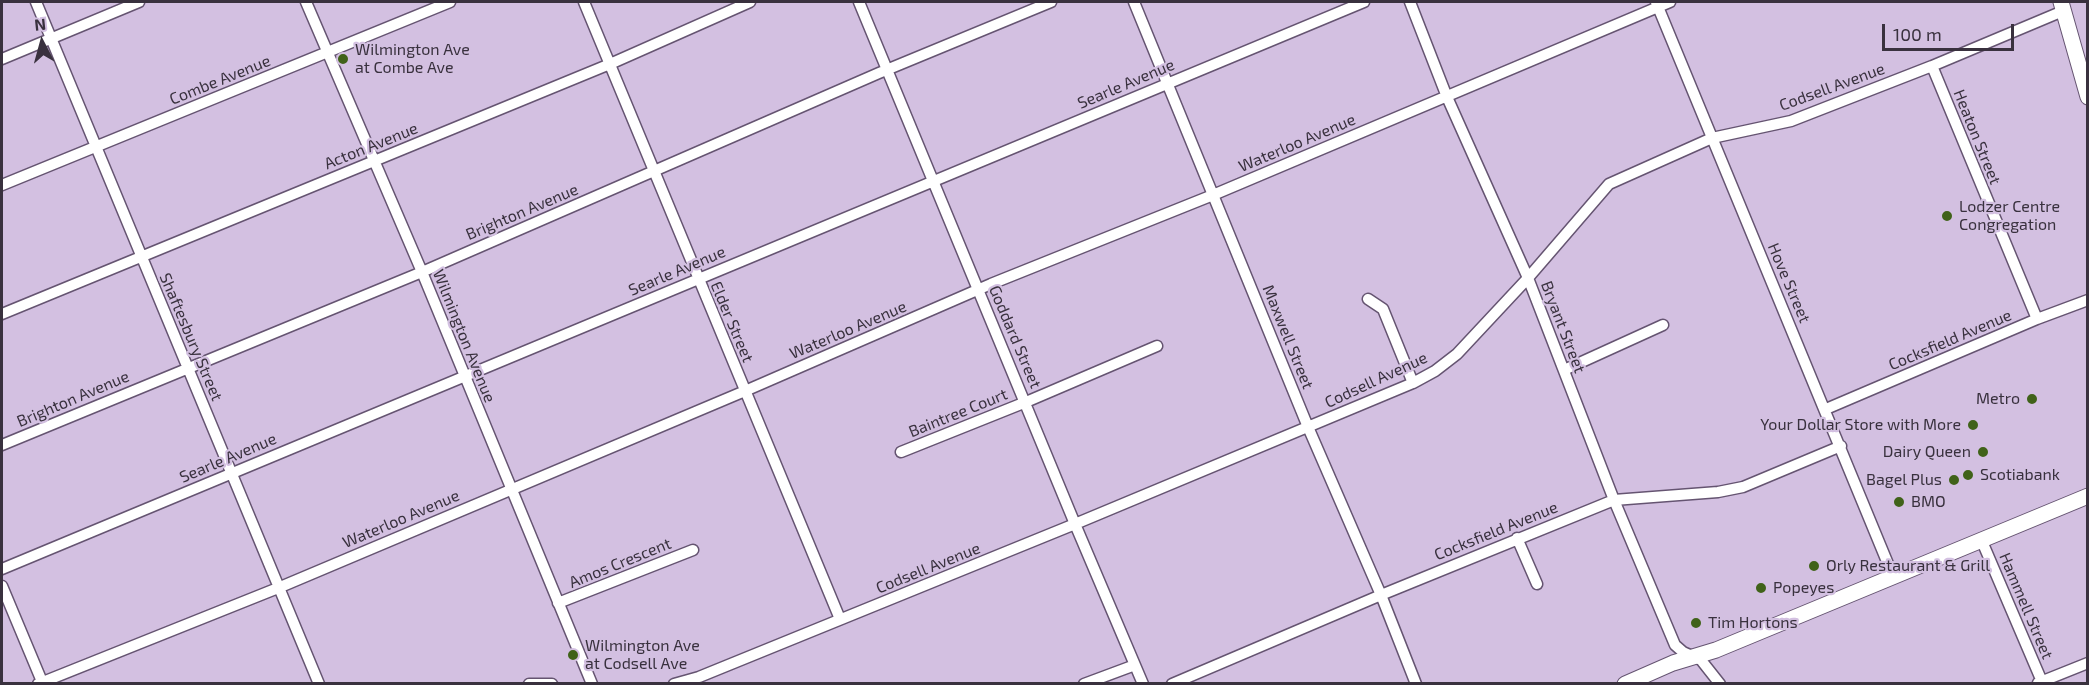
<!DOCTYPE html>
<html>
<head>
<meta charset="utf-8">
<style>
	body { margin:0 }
	#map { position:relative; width:2089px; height:685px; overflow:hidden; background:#d3c0e1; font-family:"Exo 2",sans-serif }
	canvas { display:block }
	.frame { position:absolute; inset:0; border:3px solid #39313e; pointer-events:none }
	.north { position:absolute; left:12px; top:12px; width:60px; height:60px; -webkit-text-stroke:4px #d3c0e1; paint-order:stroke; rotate:354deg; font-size:16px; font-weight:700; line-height:24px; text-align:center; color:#39313e }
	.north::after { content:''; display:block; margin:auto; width:21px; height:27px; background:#39313e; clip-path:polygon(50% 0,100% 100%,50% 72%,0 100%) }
	.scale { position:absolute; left:1882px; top:24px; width:132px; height:27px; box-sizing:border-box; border:3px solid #39313e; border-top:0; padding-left:8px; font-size:18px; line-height:21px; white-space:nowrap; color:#39313e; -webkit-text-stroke:4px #d3c0e1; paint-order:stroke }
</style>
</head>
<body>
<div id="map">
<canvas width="2089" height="685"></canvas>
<div class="frame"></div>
<div class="north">N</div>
<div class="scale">100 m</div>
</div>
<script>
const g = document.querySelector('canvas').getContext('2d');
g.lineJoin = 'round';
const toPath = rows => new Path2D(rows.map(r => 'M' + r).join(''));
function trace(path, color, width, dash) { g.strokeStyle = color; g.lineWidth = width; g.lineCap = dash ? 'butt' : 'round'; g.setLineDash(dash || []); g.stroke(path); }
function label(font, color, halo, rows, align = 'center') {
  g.font = font + ' "Exo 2",sans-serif'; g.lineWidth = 4.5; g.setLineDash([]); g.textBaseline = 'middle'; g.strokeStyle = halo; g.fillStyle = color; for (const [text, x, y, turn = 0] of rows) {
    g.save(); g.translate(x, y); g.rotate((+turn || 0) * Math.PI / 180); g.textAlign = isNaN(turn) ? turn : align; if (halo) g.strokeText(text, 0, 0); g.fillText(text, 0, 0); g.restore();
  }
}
const street = toPath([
	[36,2,319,684],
	[306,2,422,272,592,684],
	[584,2,840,619],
	[859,2,1075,524,1143,684],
	[1134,2,1308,427,1381,595,1416,684],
	[1410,2,1447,97,1528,278,1614,500,1675,645,1683,652,1701,660,1720,684],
	[1656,2,1893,576],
	[2,59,139,2],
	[1932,66,2037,319],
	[2,185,450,2],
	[1368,299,1383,309,1413,383],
	[2,314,610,64,750,2],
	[1564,370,1663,325],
	[1826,409,2037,319,2088,300],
	[2,445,422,272,879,73,1051,2],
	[901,452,1026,402,1157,346],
	[1517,538,1537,584],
	[1981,539,2043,684],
	[2,569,1364,2],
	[2,586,43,684],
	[558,603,693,550],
	[2038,683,2088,663],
	[38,684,278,588,745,391,991,284,1213,195,1670,2],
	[529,684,552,684],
	[674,684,699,677,1075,524,1413,383,1435,371,1457,354,1528,278,1609,184,1712,138,1791,121,1932,66,2063,11],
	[1084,684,1135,665],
	[1172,684,1381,595,1614,500,1718,492,1743,487,1841,446]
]);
const secondary = toPath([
	[2061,2,2088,97],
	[1625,684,1673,663,1716,650,2088,496]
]);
const markers = [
	[343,59,6,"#406219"],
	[1947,216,6,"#406219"],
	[2032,399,6,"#406219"],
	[1973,425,6,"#406219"],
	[1983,452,6,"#406219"],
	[1968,475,6,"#406219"],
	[1954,480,6,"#406219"],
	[1899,502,6,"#406219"],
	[1814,566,6,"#406219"],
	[1761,588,6,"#406219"],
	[1696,623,6,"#406219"],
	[573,655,6,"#406219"]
];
const poiNames = [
	["Wilmington Ave",355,50],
	["at Combe Ave",355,68],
	["Lodzer Centre",1959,207],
	["Congregation",1959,225],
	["Metro",2020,399,"right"],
	["Your Dollar Store with More",1961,425,"right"],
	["Dairy Queen",1971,452,"right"],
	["Scotiabank",1980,475],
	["Bagel Plus",1942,480,"right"],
	["BMO",1911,502],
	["Orly Restaurant & Grill",1826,566],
	["Popeyes",1773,588],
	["Tim Hortons",1708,623],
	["Wilmington Ave",585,646],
	["at Codsell Ave",585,664]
];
const streetNames = [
	["Combe Avenue",220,80,-22],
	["Searle Avenue",1126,84,-23],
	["Codsell Avenue",1832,87,-20],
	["Heaton Street",1977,137,68],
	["Waterloo Avenue",1297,143,-23],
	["Acton Avenue",371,146,-22],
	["Brighton Avenue",522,212,-23],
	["Searle Avenue",677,271,-23],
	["Hove Street",1789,283,67],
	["Elder Street",732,322,67],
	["Bryant Street",1563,327,69],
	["Waterloo Avenue",848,330,-23],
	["Wilmington Avenue",464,336,68],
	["Shaftesbury Street",191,337,67],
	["Goddard Street",1015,337,67],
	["Maxwell Street",1288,337,68],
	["Cocksfield Avenue",1950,340,-23],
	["Codsell Avenue",1376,380,-25],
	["Brighton Avenue",73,399,-23],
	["Baintree Court",958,413,-22],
	["Searle Avenue",228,458,-23],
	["Waterloo Avenue",401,519,-23],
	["Cocksfield Avenue",1496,531,-22],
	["Amos Crescent",620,563,-22],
	["Codsell Avenue",928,568,-22],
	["Hammell Street",2026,606,67]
];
trace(street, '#655471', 13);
trace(secondary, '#655471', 17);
trace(street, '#fff', 10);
trace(secondary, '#fff', 15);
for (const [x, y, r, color] of markers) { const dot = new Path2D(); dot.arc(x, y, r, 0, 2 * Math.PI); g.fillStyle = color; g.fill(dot); trace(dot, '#d3c0e1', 2); }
label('16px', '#39313e', '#d3c0e1', poiNames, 'left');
label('16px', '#39313e', '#d3c0e1', streetNames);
</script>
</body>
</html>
